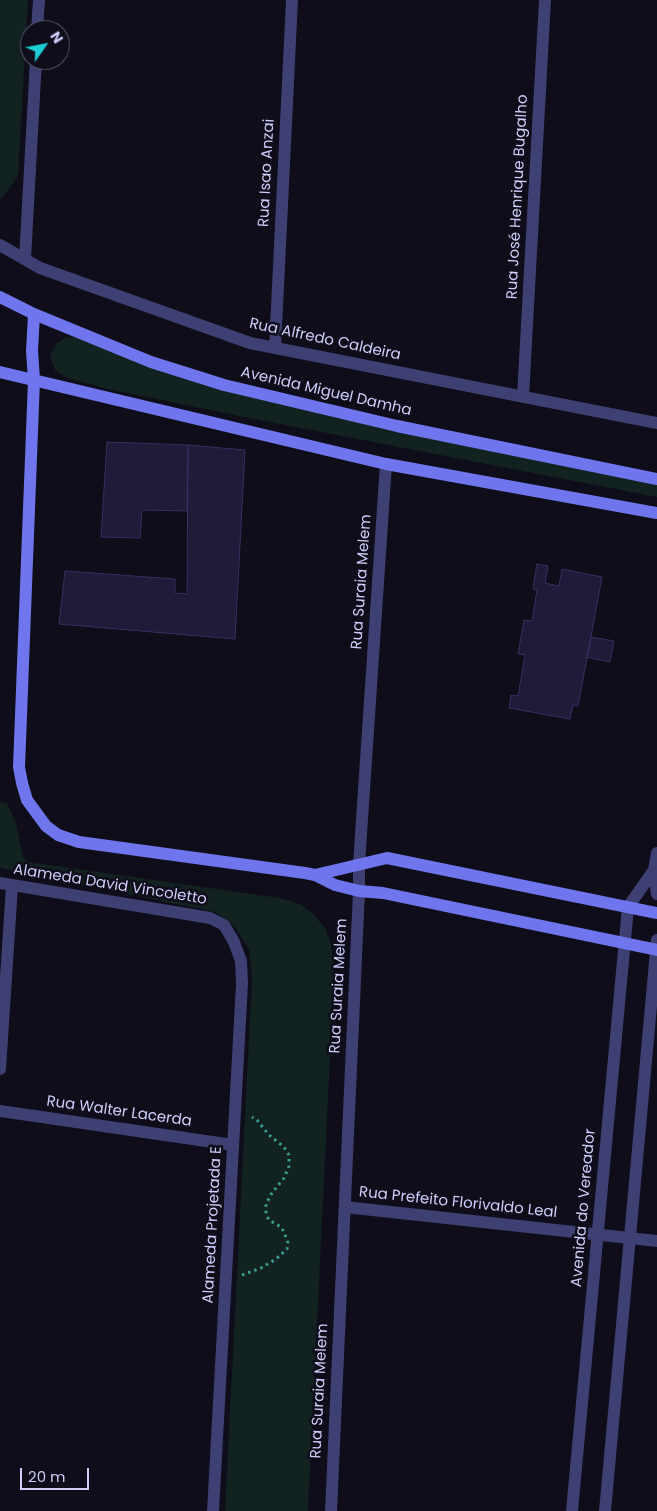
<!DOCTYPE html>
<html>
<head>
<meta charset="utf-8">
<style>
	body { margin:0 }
	#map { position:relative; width:657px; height:1511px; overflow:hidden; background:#0e0d19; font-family:Poppins,sans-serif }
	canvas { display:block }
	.north { position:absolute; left:20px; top:20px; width:50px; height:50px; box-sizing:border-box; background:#0e0d19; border:1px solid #5b5972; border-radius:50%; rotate:57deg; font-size:14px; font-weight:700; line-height:20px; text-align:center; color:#ceccf8 }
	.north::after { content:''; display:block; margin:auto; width:18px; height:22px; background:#1cced4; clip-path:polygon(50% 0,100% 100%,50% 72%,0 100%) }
	.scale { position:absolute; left:20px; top:1468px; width:69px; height:22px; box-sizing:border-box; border:2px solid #ceccf8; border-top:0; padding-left:6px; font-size:15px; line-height:18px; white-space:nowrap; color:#ceccf8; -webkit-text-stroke:4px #0e0d19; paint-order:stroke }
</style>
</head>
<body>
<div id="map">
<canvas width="657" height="1511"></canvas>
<div class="north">N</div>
<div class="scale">20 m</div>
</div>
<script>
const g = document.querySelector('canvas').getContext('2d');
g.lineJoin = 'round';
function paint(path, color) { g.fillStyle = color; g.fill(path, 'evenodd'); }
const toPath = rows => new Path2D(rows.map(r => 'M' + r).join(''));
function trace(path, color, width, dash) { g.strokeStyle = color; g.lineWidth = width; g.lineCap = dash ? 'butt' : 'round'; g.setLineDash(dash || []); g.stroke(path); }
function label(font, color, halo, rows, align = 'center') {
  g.font = font + ' Poppins,sans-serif'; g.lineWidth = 5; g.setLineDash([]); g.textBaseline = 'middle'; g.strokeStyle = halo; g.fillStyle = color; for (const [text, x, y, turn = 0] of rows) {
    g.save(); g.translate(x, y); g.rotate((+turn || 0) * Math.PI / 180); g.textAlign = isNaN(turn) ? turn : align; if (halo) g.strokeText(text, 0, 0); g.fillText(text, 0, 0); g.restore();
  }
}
const green = toPath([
	[0,0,28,0,18,176,3,197,0,198],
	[67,337,82,338,121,355,657,483,657,497,244,417,103,388,65,377,55,370,50,355,57,343],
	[0,802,7,803,16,823,23,857,28,862,280,898,300,904,312,913,325,928,331,944,334,974,308,1511,225,1511,252,978,249,950,235,927,227,920,215,912,0,868]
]);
const building = toPath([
	[107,442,188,445,187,511,142,510,140,538,101,537,107,442],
	[188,445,245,450,235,639,59,624,65,571,175,579,175,593,187,594,188,445],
	[537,564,548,566,545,583,559,586,562,569,602,577,578,706,573,705,570,719,509,708,511,695,518,696,525,655,518,654,524,620,532,621,537,590,533,589,537,564],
	[591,637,614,641,610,662,587,657,591,637]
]);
const path = toPath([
	[242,1275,261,1268,276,1259,287,1249,288,1243,284,1232,281,1227,269,1220,266,1214,266,1204,272,1193,284,1178,289,1166,289,1155,284,1147,269,1135,257,1120,252,1117]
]);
const street = toPath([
	[37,30,39,0],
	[0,245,40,268,250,343,657,423],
	[25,259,36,60],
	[275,348,292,0],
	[523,396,545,0],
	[657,853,654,870,657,894],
	[0,883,210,918,224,925,234,942,241,961,242,984,213,1511],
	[0,1069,12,886],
	[0,1111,233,1145],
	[345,1207,657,1241],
	[331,1511,359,891,359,864,386,464],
	[572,1511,628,907,654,870],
	[605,1511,657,940]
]);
const secondary = toPath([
	[0,297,34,314,151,362,224,385,397,426,657,479],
	[34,314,32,351,34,380,19,767,22,783,27,800,46,826,58,835,79,842,305,873,315,875,335,885,359,891,383,893,657,950],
	[0,372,386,464,657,513],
	[315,875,387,858,657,913]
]);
const streetNames = [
	["Rua Isao Anzai",267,173,-87],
	["Rua José Henrique Bugalho",518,197,-87],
	["Rua Alfredo Caldeira",325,340,12],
	["Avenida Miguel Damha",326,392,13],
	["Rua Suraia Melem",362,582,-86],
	["Alameda David Vincoletto",110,885,9],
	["Rua Suraia Melem",339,986,-87],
	["Rua Walter Lacerda",119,1112,8],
	["Rua Prefeito Florivaldo Leal",458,1203,6],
	["Avenida do Vereador",584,1208,-85],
	["Alameda Projetada E",213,1225,-87],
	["Rua Suraia Melem",320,1391,-87]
];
paint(green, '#112220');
paint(building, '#1f1b38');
trace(building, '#373061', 1);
trace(path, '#3b9d90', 3, [2.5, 4]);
trace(street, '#3e3f72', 12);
trace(secondary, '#6f75ec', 12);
label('15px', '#ceccf8', '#0e0d19', streetNames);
</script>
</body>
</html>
